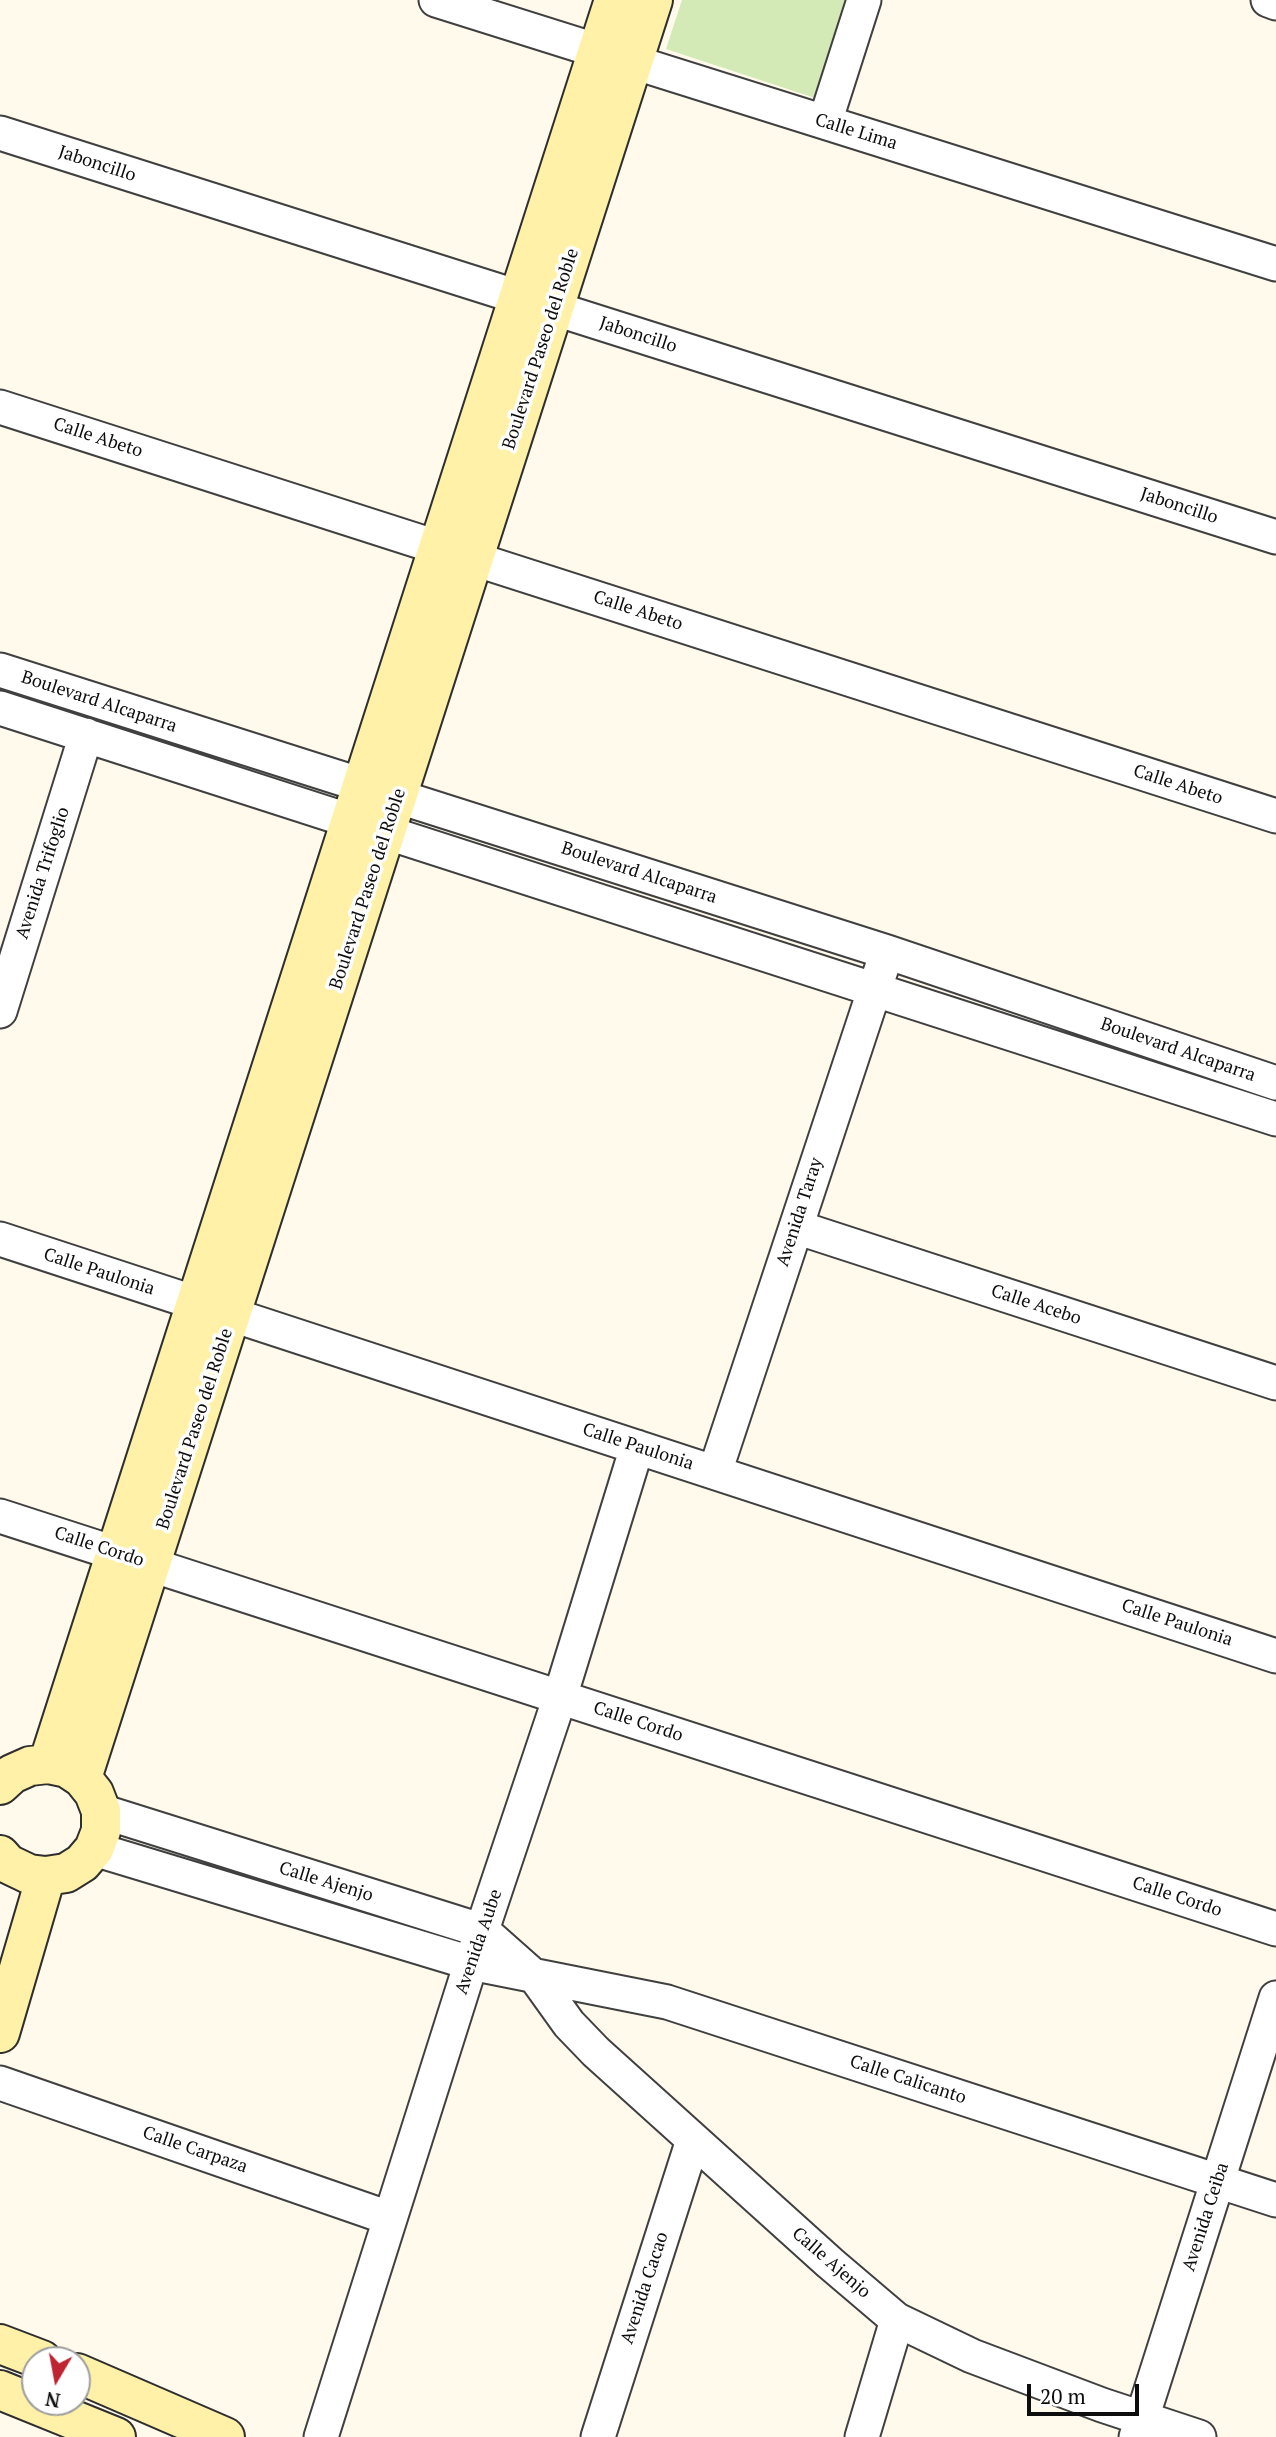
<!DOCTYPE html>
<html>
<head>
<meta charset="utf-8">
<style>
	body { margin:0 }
	#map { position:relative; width:1276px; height:2437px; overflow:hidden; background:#fffaec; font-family:"PT Serif",serif }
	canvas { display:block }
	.north { position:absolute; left:21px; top:2346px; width:70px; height:70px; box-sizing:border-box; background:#fff; border:2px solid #9e9e9e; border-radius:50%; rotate:190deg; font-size:19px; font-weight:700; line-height:28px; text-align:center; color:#0d0d0d }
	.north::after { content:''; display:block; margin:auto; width:24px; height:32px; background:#be2432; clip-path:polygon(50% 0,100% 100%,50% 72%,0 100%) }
	.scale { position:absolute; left:1027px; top:2384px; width:112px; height:32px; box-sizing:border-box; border:4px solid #0d0d0d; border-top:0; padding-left:9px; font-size:21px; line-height:24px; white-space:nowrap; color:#0d0d0d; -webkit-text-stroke:5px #fff; paint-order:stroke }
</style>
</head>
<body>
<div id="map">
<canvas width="1276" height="2437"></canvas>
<div class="north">N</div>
<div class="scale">20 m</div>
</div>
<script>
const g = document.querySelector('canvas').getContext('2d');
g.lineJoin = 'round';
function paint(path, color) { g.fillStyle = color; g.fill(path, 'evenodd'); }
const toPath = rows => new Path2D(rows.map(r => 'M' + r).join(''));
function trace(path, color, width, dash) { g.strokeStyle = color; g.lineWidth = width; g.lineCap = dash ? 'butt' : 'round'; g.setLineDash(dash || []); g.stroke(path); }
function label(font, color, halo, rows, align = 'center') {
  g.font = font + ' "PT Serif",serif'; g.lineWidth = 7; g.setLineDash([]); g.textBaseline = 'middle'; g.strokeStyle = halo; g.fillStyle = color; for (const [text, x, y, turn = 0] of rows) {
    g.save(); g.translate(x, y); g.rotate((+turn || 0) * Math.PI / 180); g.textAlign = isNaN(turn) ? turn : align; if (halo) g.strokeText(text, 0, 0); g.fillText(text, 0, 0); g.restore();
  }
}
const green = toPath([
	[682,0,855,0,824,101,666,49]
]);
const street = toPath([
	[436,0,1276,264],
	[1268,0,1276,3],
	[825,122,864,0],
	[0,133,1276,537],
	[0,407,1276,816],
	[0,670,887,952,1276,1083],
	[0,708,1276,1119],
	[0,1011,86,735],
	[796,1227,1276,1383],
	[0,1239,1276,1656],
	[715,1472,882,967],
	[0,1516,1276,1929],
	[101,1811,483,1931,536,1978,569,2024,596,2052,830,2263,897,2320,972,2356,1102,2405,1199,2437],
	[94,1849,471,1963,667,2002,1276,2200],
	[0,2083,389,2218],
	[321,2437,471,1963,560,1697,637,1447],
	[598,2437,693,2140],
	[862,2437,897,2320],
	[1136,2437,1276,1998]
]);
const secondary = toPath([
	[48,1764,614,0],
	[82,1778,653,0],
	[0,1785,12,1774,30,1766,48,1764,67,1768,82,1778,94,1793,101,1811,101,1831,94,1849,82,1863,66,1873,46,1876,29,1874,8,1864,0,1855],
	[0,2033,46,1876],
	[0,2344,42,2360],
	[77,2373,225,2437],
	[0,2390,116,2437]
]);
const streetNames = [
	["Calle Lima",856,132,17],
	["Jaboncillo",97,164,18],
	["Jaboncillo",638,335,18],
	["Boulevard Paseo del Roble",541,349,-72],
	["Calle Abeto",98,438,18],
	["Jaboncillo",1179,506,18],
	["Calle Abeto",638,611,18],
	["Boulevard Alcaparra",99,702,18],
	["Calle Abeto",1178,785,18],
	["Avenida Trifoglio",43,873,-72],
	["Boulevard Alcaparra",639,873,18],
	["Boulevard Paseo del Roble",368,889,-72],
	["Boulevard Alcaparra",1178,1050,19],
	["Avenida Taray",800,1212,-72],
	["Calle Paulonia",99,1272,18],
	["Calle Acebo",1036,1305,18],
	["Boulevard Paseo del Roble",195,1429,-72],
	["Calle Paulonia",638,1447,18],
	["Calle Cordo",99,1547,18],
	["Calle Paulonia",1177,1623,18],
	["Calle Cordo",638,1722,18],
	["Calle Ajenjo",326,1882,17],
	["Calle Cordo",1177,1897,18],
	["Avenida Aube",479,1942,-71],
	["Calle Calicanto",908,2080,18],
	["Calle Carpaza",195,2150,19],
	["Avenida Ceiba",1206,2217,-72],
	["Calle Ajenjo",831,2263,41],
	["Avenida Cacao",645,2288,-72]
];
paint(green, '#d3e9b6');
trace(street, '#404040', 37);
trace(secondary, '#2f2f2f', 42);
trace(street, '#fff', 33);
trace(secondary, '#fff1a7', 38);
label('18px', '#0d0d0d', '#fff', streetNames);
</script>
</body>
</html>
